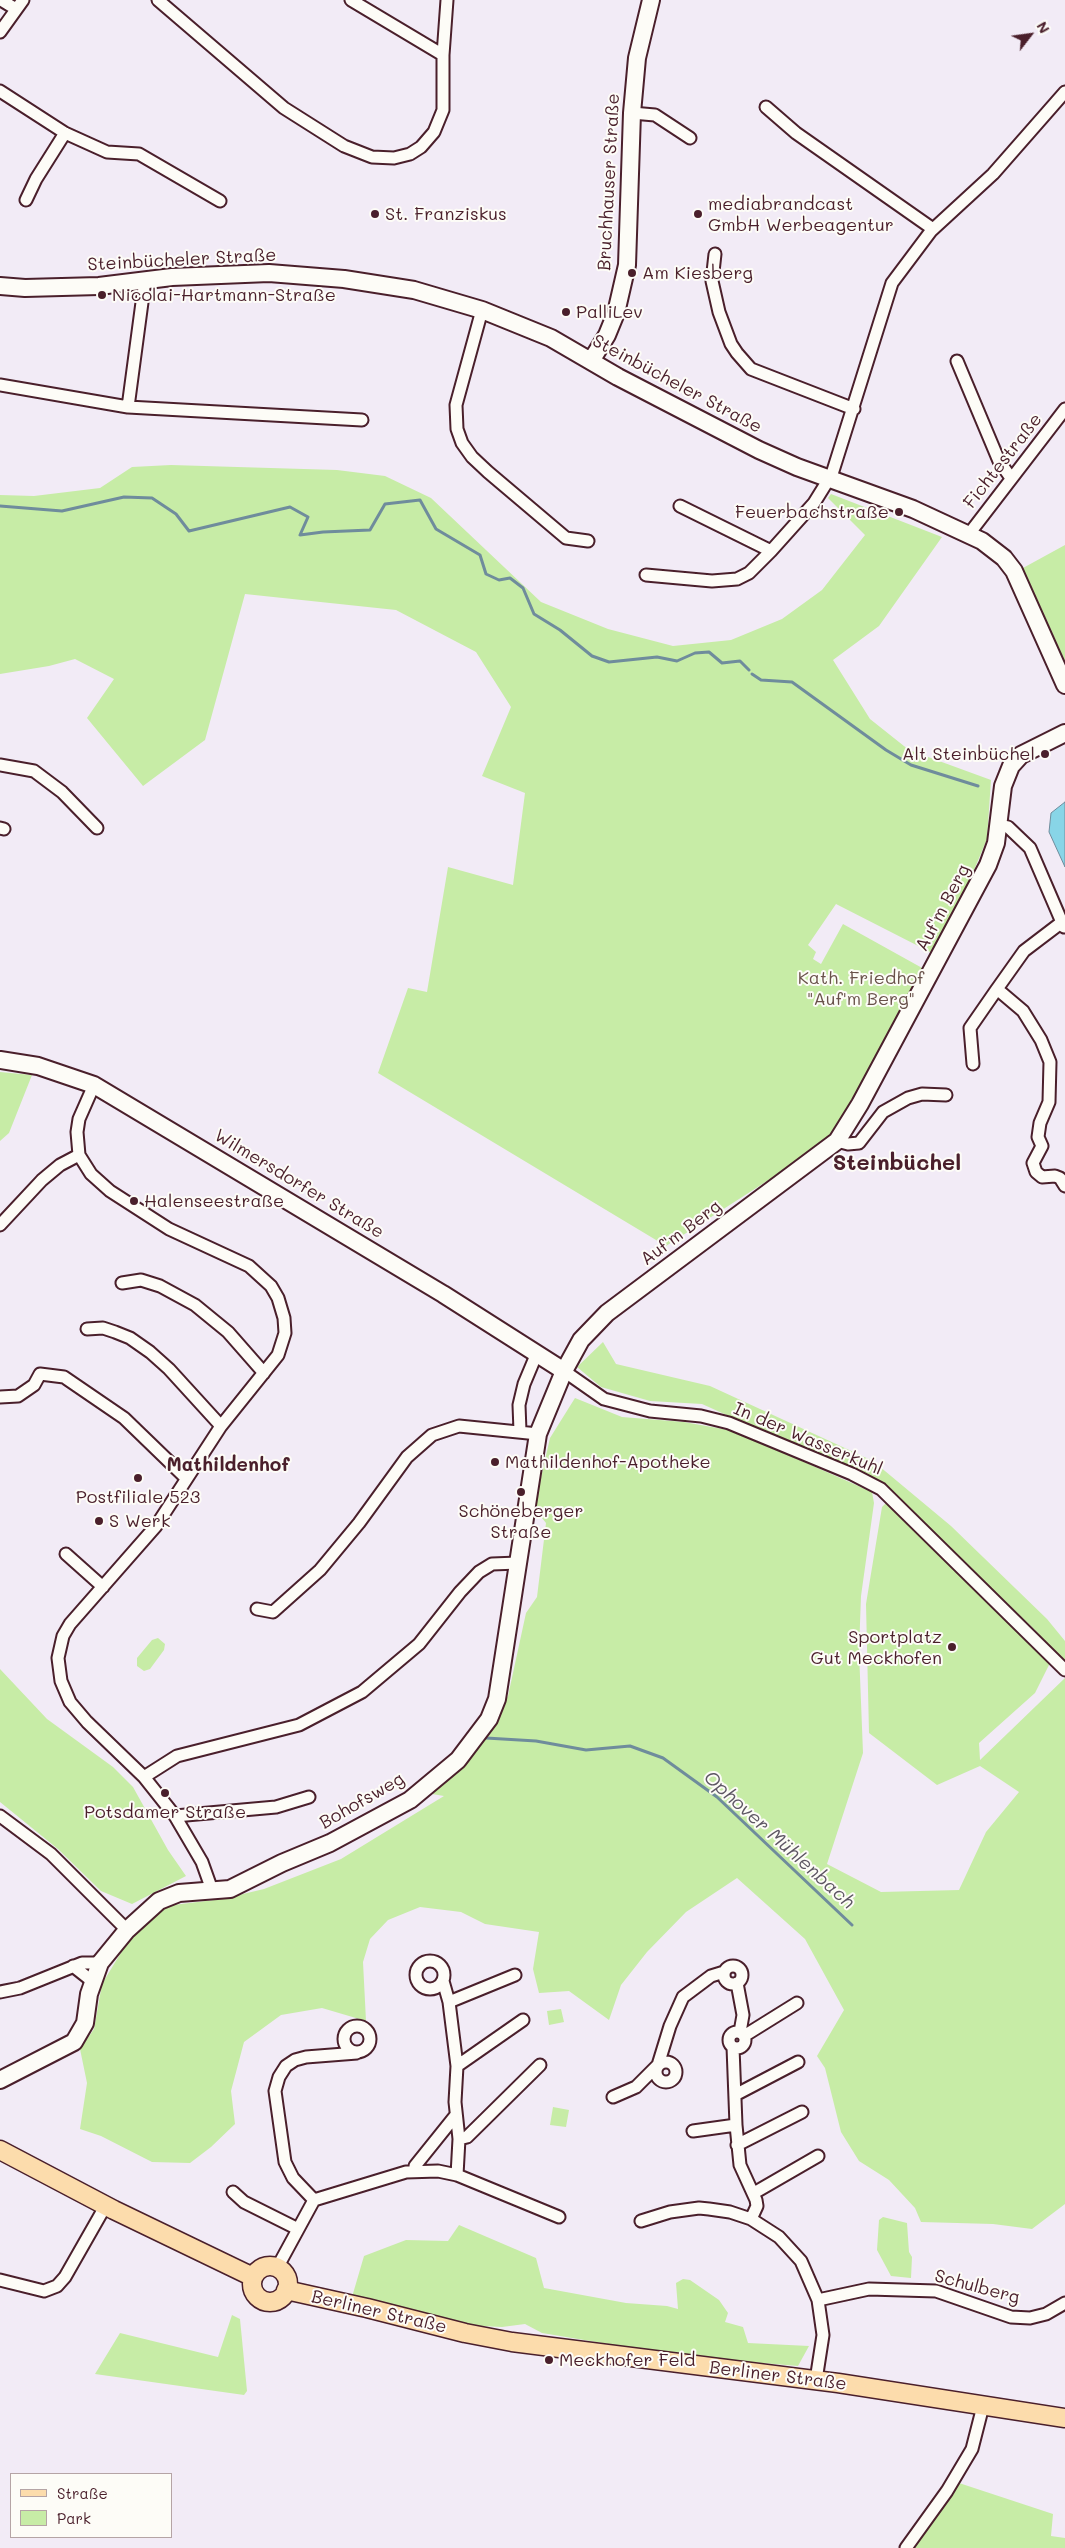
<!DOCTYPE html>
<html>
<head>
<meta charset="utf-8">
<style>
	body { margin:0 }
	#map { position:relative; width:1065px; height:2548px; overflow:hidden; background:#f2ebf6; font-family:Mali,sans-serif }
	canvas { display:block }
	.legend { position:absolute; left:10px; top:2473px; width:162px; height:65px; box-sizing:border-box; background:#fdfcf7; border:1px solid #b5a4a5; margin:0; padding:6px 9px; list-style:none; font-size:15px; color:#4a1f2b }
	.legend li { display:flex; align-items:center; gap:10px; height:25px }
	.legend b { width:25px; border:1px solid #b5a4a5 }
	.north { position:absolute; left:1005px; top:10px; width:50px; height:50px; -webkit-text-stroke:4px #fdfcf7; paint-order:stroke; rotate:60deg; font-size:14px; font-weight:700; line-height:20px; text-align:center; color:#4a1f2b }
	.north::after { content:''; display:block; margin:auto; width:18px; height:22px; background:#4a1f2b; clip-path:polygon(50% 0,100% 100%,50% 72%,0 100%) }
</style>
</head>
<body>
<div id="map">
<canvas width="1065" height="2548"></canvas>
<ul class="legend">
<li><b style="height:6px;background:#fcdcac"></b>Straße</li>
<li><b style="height:14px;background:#c7eca6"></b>Park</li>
</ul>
<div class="north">N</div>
</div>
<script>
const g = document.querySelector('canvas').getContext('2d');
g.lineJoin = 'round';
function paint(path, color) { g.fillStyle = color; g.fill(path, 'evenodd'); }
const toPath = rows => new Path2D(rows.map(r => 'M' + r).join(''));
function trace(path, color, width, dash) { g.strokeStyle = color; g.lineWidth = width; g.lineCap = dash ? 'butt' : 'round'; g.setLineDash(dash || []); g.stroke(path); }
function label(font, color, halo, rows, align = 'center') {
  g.font = font + ' Mali,sans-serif'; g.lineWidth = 4; g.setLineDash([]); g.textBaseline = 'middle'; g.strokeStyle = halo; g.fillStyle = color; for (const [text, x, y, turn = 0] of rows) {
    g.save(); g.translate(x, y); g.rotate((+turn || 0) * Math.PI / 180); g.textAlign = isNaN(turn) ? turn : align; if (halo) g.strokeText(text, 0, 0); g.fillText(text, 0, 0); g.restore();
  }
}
const green = toPath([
	[171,465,337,470,385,476,431,498,541,602,608,629,673,646,731,640,782,619,822,590,865,535,828,498,831,494,942,537,879,626,833,660,870,719,909,750,991,780,987,839,964,894,932,953,836,904,808,945,816,952,813,959,821,964,843,924,924,969,848,1110,826,1140,795,1163,666,1246,378,1073,408,988,427,992,448,867,513,885,525,793,482,776,511,707,476,652,396,610,245,594,205,740,143,786,87,718,114,679,75,659,49,666,0,674,0,495,34,496,100,488,132,467],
	[1065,545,1065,661,1023,568],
	[0,1072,32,1075,9,1133,0,1141],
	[603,1342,616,1364,710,1386,873,1461,951,1526,1047,1619,1065,1641,1065,1665,1036,1631,885,1486,702,1404,650,1401,601,1387,577,1367],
	[575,1398,622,1417,684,1422,734,1431,872,1492,874,1503,861,1596,859,1651,863,1753,827,1864,881,1892,959,1890,986,1832,1019,1792,980,1766,937,1785,869,1733,866,1604,882,1507,886,1503,1050,1663,1035,1693,979,1743,980,1760,1065,1678,1065,2204,1032,2229,993,2224,921,2222,915,2208,889,2180,859,2161,841,2132,825,2068,817,2056,844,2010,805,1939,737,1878,686,1912,647,1952,621,1985,609,2020,569,1991,539,1993,533,1969,539,1932,485,1924,461,1912,420,1907,388,1920,370,1939,363,1962,366,2021,322,2008,281,2015,244,2042,231,2091,235,2124,211,2147,190,2163,152,2162,101,2136,80,2129,87,2083,80,2049,94,2029,102,1984,128,1941,165,1906,222,1899,264,1889,341,1859,444,1796,432,1794,465,1761,508,1696,526,1613,537,1597,546,1523,534,1508,550,1438],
	[158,1638,165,1644,164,1650,150,1669,144,1671,137,1666,137,1658,152,1640],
	[0,1669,47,1719,113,1767,133,1787,168,1850,186,1876,132,1904,101,1891,58,1849,0,1802],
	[561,2009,564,2022,549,2025,547,2011],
	[553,2107,569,2110,566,2127,550,2125],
	[883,2217,907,2223,909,2252,912,2257,911,2278,891,2276,877,2250,879,2220],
	[459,2225,536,2258,544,2288,626,2303,667,2306,678,2309,676,2283,683,2279,690,2280,719,2300,728,2313,725,2322,743,2327,748,2343,809,2346,798,2366,750,2362,729,2364,542,2333,525,2324,502,2327,460,2325,352,2297,364,2256,406,2240,448,2241],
	[232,2315,240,2319,247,2391,244,2395,95,2374,120,2333,218,2357],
	[959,2483,1053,2514,1051,2536,1065,2538,1065,2548,912,2548]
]);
const water = toPath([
	[1065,802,1065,867,1049,832,1051,813,1065,802]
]);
const stream = toPath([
	[0,506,62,511,124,497,152,498,176,514,189,531,290,507,308,517,300,535,323,532,370,530,385,504,420,500,436,529,480,555,486,574,499,580,510,578,523,588,534,614,560,630,592,656,609,662,657,657,677,661,695,653,709,652,722,663,740,661,749,670],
	[752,674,761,680,792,682,886,750,911,765,978,786],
	[486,1738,536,1741,586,1750,630,1746,663,1758,717,1797,852,1925]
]);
const street = toPath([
	[1,0,16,9],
	[158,0,284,108,344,146,372,157,394,158,410,154,421,147,434,132,443,110,443,55,447,0],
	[351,0,443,55],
	[0,32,23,0],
	[0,91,65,133,107,152,139,154,220,201],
	[766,107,796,133,933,229],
	[632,113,655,115,690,138],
	[26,200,36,179,65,133],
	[715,254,712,281,719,312,731,344,737,353,751,369,854,409],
	[482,310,456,405,457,429,462,443,472,457,488,472,566,538,588,541],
	[957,361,999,461,1011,478],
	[0,385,128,407,145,280],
	[128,407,362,420],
	[680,506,771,551],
	[969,534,1065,409],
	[646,575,712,581,737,579,749,573,771,551,814,503,832,474,892,283,931,231,993,174,1065,92],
	[0,765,34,771,62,792,97,828],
	[998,825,1008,827,1030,848,1064,927],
	[0,828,4,829],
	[1062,922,1024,951,997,989,1023,1011,1041,1040,1050,1062,1049,1102,1040,1123,1038,1137,1042,1146,1033,1163,1036,1172,1042,1177,1055,1176,1060,1178,1065,1186],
	[973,1064,970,1028,997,989],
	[94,1085,79,1119,77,1132,79,1155,91,1174,110,1191,169,1229,249,1266,271,1286,278,1298,284,1318,285,1333,278,1355,221,1426,156,1526,70,1624,63,1636,58,1658,61,1681,70,1702,87,1722,144,1777,175,1816,202,1862,212,1890],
	[837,1141,848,1144,859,1143,883,1112,908,1098,922,1094,946,1095],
	[0,1225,42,1180,60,1165,79,1155],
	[122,1283,141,1280,160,1286,195,1305,228,1332,264,1373],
	[87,1329,103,1328,115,1332,130,1338,150,1352,169,1369,221,1426],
	[564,1371,604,1399,650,1411,701,1416,729,1423,852,1474,881,1489,1065,1670],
	[0,1397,18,1396,34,1385,40,1374,64,1377,124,1418,186,1478],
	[520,1431,519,1405,524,1384,537,1353],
	[66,1554,103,1587],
	[257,1609,273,1612,320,1570,359,1523,407,1457,432,1435,459,1426,538,1434],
	[144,1777,177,1756,299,1725,362,1692,419,1644,460,1592,479,1572,492,1564,518,1563],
	[0,1816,51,1854,127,1930],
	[175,1816,276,1807,309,1797],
	'416 1975a14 14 0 1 1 28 0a14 14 0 1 1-28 0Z',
	'724 1975a9 9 0 1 1 18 0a9 9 0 1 1-18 0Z',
	[73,1966,92,1981],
	[443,1981,449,2002,457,2066,455,2102,459,2139,457,2175],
	[737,1983,743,2015,740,2032],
	[0,1992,20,1988,82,1963,100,1963],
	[449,2002,515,1975],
	'344 2039a13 13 0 1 1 26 0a13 13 0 1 1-26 0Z',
	'729 2040a8 8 0 1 1 16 0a8 8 0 1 1-16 0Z',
	[744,2036,797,2003],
	[733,2047,736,2125,740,2165,756,2200,757,2206,751,2219],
	'656 2072a10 10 0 1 1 20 0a10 10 0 1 1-20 0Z',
	[457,2066,523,2020],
	[735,2095,798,2062],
	[613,2097,636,2087,658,2065,670,2026,683,1997,711,1976,724,1972],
	[693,2131,736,2125],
	[459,2139,467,2137,540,2065],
	[737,2145,802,2112],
	[415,2171,415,2166,456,2115],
	[233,2192,244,2202,298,2229],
	[754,2193,818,2156],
	[314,2200,293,2178,285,2162,275,2091,279,2077,286,2066,295,2060,306,2057,357,2053],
	[641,2221,670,2212,699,2208,709,2209,730,2212,751,2219,779,2237,801,2261,818,2300,823,2335,816,2380],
	[277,2268,314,2200,406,2172,438,2171,457,2175,559,2217],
	[0,2280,44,2291,57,2286,65,2277,106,2205],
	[818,2300,869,2289,936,2291,1011,2317,1030,2318,1046,2314,1065,2303],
	[906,2548,947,2491,972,2449,983,2406]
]);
const secondary = toPath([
	[0,286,25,288,99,286,172,277,269,273,344,279,414,290,482,310,551,338,618,377,759,450,797,467,913,509,982,541,1004,558,1014,571,1065,685],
	[591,361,607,335,616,313,627,265,632,113,637,58,651,0],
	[0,1060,38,1066,94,1085,443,1294,564,1371],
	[0,2080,74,2042,85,2023,89,1994,100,1963,127,1930,159,1901,179,1893,230,1889,282,1863,330,1843,410,1800,458,1760,489,1719,497,1699,538,1434,564,1371,581,1340,607,1313,837,1141,860,1104,988,865,996,843,1003,786,1011,766,1021,755,1065,733]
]);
const primary = toPath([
	[0,2150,114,2210,253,2277],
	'252 2284a18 18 0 1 1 36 0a18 18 0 1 1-36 0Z',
	[286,2290,367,2308,465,2333,512,2342,838,2383,1065,2418]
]);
const markers = [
	[375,214,5,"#4a1f2b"],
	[698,214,5,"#4a1f2b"],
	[632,273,5,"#4a1f2b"],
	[102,295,5,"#4a1f2b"],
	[566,312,5,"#4a1f2b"],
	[899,512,5,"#4a1f2b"],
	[1045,754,5,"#4a1f2b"],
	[134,1201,5,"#4a1f2b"],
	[495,1462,5,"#4a1f2b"],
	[138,1478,5,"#4a1f2b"],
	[521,1492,5,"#4a1f2b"],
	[99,1521,5,"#4a1f2b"],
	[952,1647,5,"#4a1f2b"],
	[165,1793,5,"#4a1f2b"],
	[549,2360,5,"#4a1f2b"]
];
const streetNames = [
	["Bruchhauser Straße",609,182,-87],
	["Steinbücheler Straße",182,260,-3],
	["Steinbücheler Straße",677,384,28],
	["Fichtestraße",1003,461,-52],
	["Auf'm Berg",943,908,-62],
	["Wilmersdorfer Straße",299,1184,31],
	["Auf'm Berg",681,1233,-37],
	["In der Wasserkuhl",808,1439,23],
	["Bohofsweg",362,1801,-30],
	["Schulberg",977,2287,15],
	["Berliner Straße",379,2312,13],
	["Berliner Straße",778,2376,7]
];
const poiNames = [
	["mediabrandcast",708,204],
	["GmbH Werbeagentur",708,225],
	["St. Franziskus",385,214],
	["Am Kiesberg",642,273],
	["Nicolai-Hartmann-Straße",112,295],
	["PalliLev",576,312],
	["Feuerbachstraße",889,512,"right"],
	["Alt Steinbüchel",1035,754,"right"],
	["Halenseestraße",144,1201],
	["Mathildenhof-Apotheke",505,1462],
	["Postfiliale 523",138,1497,"center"],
	["Schöneberger",521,1511,"center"],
	["Straße",521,1532,"center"],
	["S Werk",109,1521],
	["Sportplatz",942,1637,"right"],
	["Gut Meckhofen",942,1658,"right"],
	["Potsdamer Straße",165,1812,"center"],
	["Meckhofer Feld",559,2360]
];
const parkNames = [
	["Kath. Friedhof",861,978],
	["\"Auf'm Berg\"",861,999]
];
const neighbourhoodNames = [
	["Mathildenhof",228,1465]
];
const waterNames = [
	["Ophover Mühlenbach",779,1840,42]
];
const districtNames = [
	["Steinbüchel",897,1163]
];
paint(green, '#c7eca6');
paint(water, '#88d5e7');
trace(water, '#6f8c9c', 1);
trace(stream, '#6f8c9c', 3);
trace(street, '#4a1f2b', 15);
trace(secondary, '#4a1f2b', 20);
trace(primary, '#4a1f2b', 21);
trace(street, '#fdfcf7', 11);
trace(secondary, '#fdfcf7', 16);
trace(primary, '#fcdcac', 18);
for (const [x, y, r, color] of markers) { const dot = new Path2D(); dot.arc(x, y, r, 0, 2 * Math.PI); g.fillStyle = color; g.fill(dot); trace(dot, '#fdfcf7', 2); }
label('18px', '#4a1f2b', '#fdfcf7', streetNames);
label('18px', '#4a1f2b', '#fdfcf7', poiNames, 'left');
label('18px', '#69524a', '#fdfcf7', parkNames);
label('bold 19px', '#4a1f2b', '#fdfcf7', neighbourhoodNames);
label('italic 19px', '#5d5663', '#fdfcf7', waterNames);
label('bold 22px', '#4a1f2b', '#fdfcf7', districtNames);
</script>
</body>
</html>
